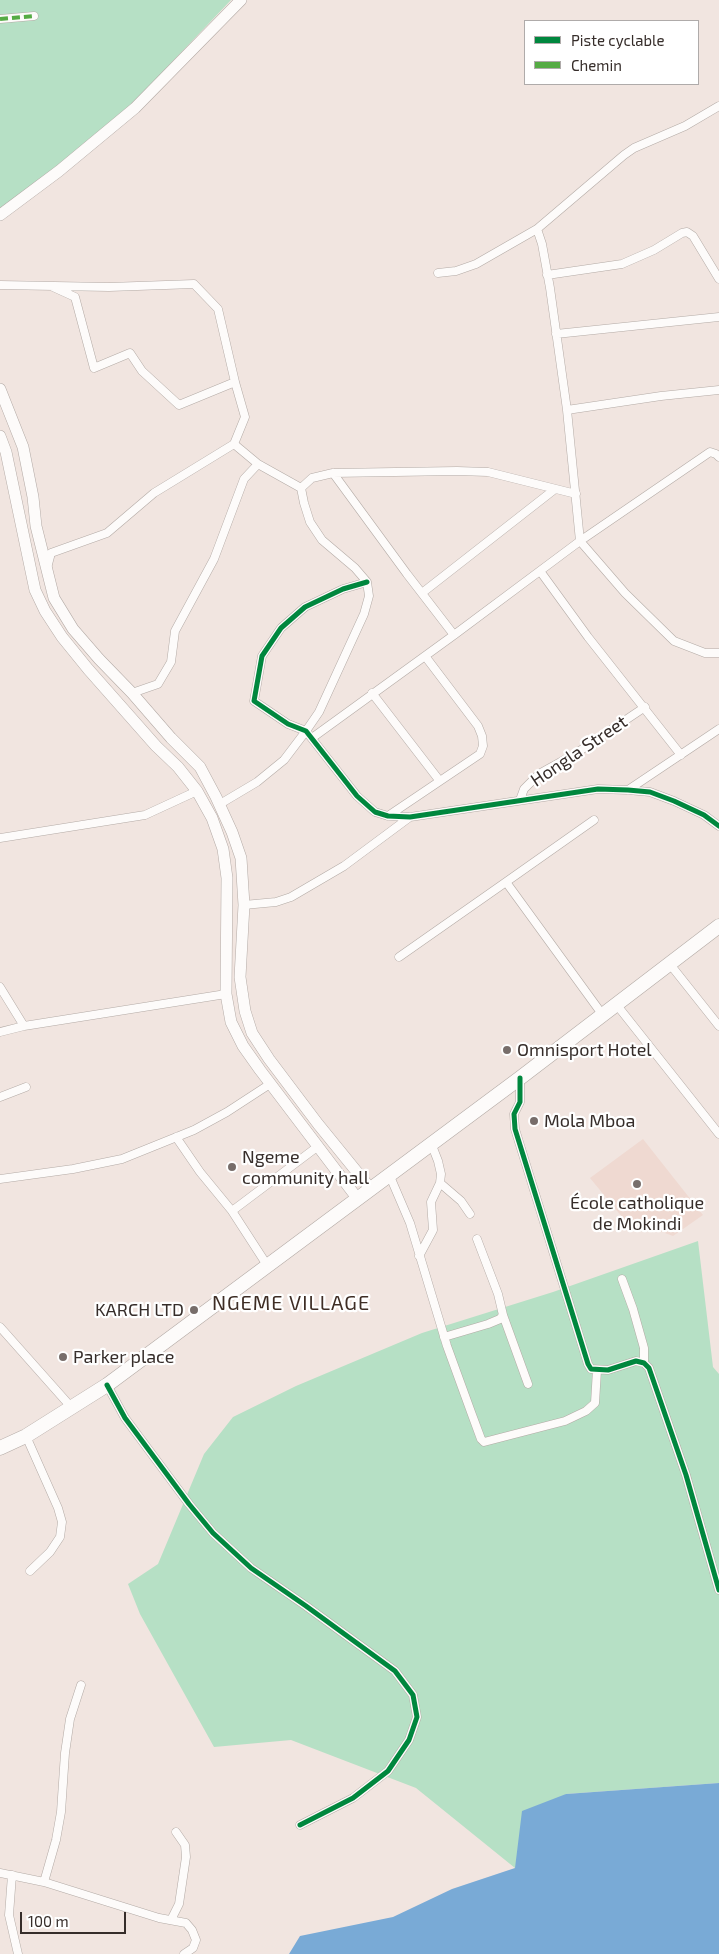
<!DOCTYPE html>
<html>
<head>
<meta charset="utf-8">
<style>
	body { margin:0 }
	#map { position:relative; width:719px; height:1954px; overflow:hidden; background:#f1e5e0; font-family:"Exo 2",sans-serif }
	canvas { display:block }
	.legend { position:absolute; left:524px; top:20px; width:175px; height:65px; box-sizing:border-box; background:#fff; border:1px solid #afabaa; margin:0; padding:6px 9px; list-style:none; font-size:15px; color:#362d2a }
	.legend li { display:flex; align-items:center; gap:10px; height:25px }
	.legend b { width:25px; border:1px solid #afabaa }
	.scale { position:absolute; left:20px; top:1912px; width:106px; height:22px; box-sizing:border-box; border:2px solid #362d2a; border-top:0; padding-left:6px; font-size:15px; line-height:18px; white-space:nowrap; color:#362d2a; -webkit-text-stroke:4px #fff; paint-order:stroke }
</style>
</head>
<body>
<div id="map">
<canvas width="719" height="1954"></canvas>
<ul class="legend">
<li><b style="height:6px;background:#00873e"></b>Piste cyclable</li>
<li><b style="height:6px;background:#55ab44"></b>Chemin</li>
</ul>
<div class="scale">100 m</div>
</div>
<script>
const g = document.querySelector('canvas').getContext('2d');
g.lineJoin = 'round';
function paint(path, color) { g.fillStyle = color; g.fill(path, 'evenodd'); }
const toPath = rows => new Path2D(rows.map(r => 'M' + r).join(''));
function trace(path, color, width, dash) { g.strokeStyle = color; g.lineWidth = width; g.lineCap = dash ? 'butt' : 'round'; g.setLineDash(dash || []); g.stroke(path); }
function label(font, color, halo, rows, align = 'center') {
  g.font = font + ' "Exo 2",sans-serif'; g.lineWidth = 4.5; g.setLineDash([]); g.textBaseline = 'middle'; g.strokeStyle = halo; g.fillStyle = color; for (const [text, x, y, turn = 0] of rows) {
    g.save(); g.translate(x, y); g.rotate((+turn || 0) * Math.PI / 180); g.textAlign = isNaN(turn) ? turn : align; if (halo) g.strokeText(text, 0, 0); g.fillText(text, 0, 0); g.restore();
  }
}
const built = toPath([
	[643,1139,703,1215,673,1236,638,1223,627,1223,590,1178]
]);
const green = toPath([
	[0,0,231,0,97,141,0,214],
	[698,1241,713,1367,719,1374,719,1783,566,1794,515,1868,416,1788,291,1740,214,1747,140,1614,128,1584,158,1564,204,1454,233,1417,296,1386,422,1333,553,1292]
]);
const water = toPath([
	[719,1783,719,1954,289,1954,300,1936,393,1917,452,1889,515,1868,522,1811,566,1794]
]);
const street = toPath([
	[0,19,34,16],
	[537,229,542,244,550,288,567,410,580,541,625,593,674,641,705,653,719,653],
	[438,273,456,271,476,264,537,229,624,155,634,148,685,126,719,106],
	[547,275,622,264,654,250,682,233,687,232,693,236,719,279],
	[0,285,109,287,194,284,218,309,235,382,179,405,142,371,130,353,94,368,75,297,53,287],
	[556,334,719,317],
	[235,382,245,417,234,444,258,464,301,488],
	[567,410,661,396,719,390],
	[333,473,407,574,454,635],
	[301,488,312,478,333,473,457,471,488,472,576,494],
	[47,568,51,553,107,533,154,493,234,444],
	[540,571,588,637,681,755],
	[367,582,343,589,305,607,281,628,262,656,254,701,288,724,306,731,357,796,375,812,388,816,410,817,598,789,628,790,650,792,674,801,704,815,719,826],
	[422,593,555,489],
	[132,693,158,684,171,662,175,631,214,559,244,479,258,464],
	[372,693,439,780],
	[312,738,454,635,580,541,710,452,716,454,719,457],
	[628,790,719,729],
	[520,800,524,789,539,774,575,754,645,707],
	[220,804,257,782,284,760,306,731,319,712,364,614,369,596,367,582,355,568,322,540,310,522,304,503,301,488],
	[388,816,480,754,483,746,482,736,478,726,425,656],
	[0,838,145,815,197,791],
	[506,882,594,820],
	[244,905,276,902,291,897,344,866,410,817],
	[399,957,506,882,602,1014],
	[669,963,719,1026],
	[0,987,24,1026],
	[616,1004,719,1134],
	[0,1032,24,1026,226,994],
	[520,1078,520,1102,514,1114,515,1129,588,1364,591,1369,608,1370,636,1361,644,1363,649,1368,686,1475,719,1590],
	[0,1097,26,1087],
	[176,1137,200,1172,232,1211,267,1265],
	[389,1174,410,1223,447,1346,471,1412,481,1439,484,1442,565,1421,586,1411,595,1403,597,1370],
	[0,1179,73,1169,122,1159,194,1130,227,1112,270,1084],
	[440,1183,461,1201,470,1214],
	[232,1211,317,1147],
	[419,1256,433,1230,431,1202,440,1183,441,1174,438,1161,431,1143],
	[622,1279,633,1309,644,1348,644,1363],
	[503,1315,528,1384],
	[0,1327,72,1408],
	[444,1337,488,1324,500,1319,503,1315,498,1294,477,1239],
	[107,1385,125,1418,189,1504,213,1533,251,1568,306,1606,395,1671,413,1695,417,1717,409,1740,388,1771,353,1798,300,1825],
	[26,1436,58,1508,62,1522,60,1537,50,1552,30,1571],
	[0,1873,44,1882,159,1918,186,1923,192,1930,196,1940,193,1948,184,1954],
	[12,1875,9,1915,18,1954],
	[44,1882,56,1840,61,1812,65,1753,70,1719,81,1685],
	[171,1920,179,1904,186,1857,185,1845,176,1832]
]);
const secondary = toPath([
	[0,215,59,171,135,108,241,0],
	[0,389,23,447,33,497,36,526,54,598,73,629,99,659,132,693,171,738,200,767,216,797,232,832,241,858,244,905,240,977,245,1011,252,1033,269,1059,318,1124,370,1188],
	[0,436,6,452,35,590,45,611,62,637,88,669,156,746,178,767,197,791,212,818,223,849,227,878,226,994,231,1022,243,1046,260,1070,357,1198]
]);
const highway = toPath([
	[0,1448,26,1436,107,1385,520,1078,719,926]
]);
const quiet = toPath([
	[0,19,34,16]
]);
const cycleway = toPath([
	[367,582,343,589,305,607,281,628,262,656,254,701,288,724,306,731,357,796,375,812,388,816,410,817,598,789,628,790,650,792,674,801,704,815,719,826],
	[520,1078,520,1102,514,1114,515,1129,588,1364,591,1369,608,1370,636,1361,644,1363,649,1368,686,1475,719,1590],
	[107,1385,125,1418,189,1504,213,1533,251,1568,306,1606,395,1671,413,1695,417,1717,409,1740,388,1771,353,1798,300,1825]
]);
const markers = [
	[507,1050,5,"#776d6a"],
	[534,1121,5,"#776d6a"],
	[232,1167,5,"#776d6a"],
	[637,1184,5,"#776d6a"],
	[194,1310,5,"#776d6a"],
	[63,1357,5,"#776d6a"]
];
const streetNames = [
	["Hongla Street",579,751,-34]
];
const poiNames = [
	["Omnisport Hotel",517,1050],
	["Mola Mboa",544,1121],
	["Ngeme",242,1157],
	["community hall",242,1178],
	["École catholique",637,1203,"center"],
	["de Mokindi",637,1224,"center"],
	["KARCH LTD",184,1310,"right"],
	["Parker place",73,1357]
];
const quarterNames = [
	["NGEME VILLAGE",291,1303]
];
paint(built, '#efd9d1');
paint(green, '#b6e0c5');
paint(water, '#79aad6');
trace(street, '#b3aaa5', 9);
trace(secondary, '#b3aaa5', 12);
trace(highway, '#b3aaa5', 15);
trace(street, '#fdfbfa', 8);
trace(secondary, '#fdfbfa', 11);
trace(highway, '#fdfbfa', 14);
trace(quiet, '#55ab44', 4, [8, 4]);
trace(cycleway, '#00873e', 5);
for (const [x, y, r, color] of markers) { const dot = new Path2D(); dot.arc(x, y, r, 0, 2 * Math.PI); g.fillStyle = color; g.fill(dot); trace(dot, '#fff', 2); }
label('18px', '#362d2a', '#fff', streetNames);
label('18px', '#362d2a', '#fff', poiNames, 'left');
g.letterSpacing = '1px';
label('20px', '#3e2d25', '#fff', quarterNames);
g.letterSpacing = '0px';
</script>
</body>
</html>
